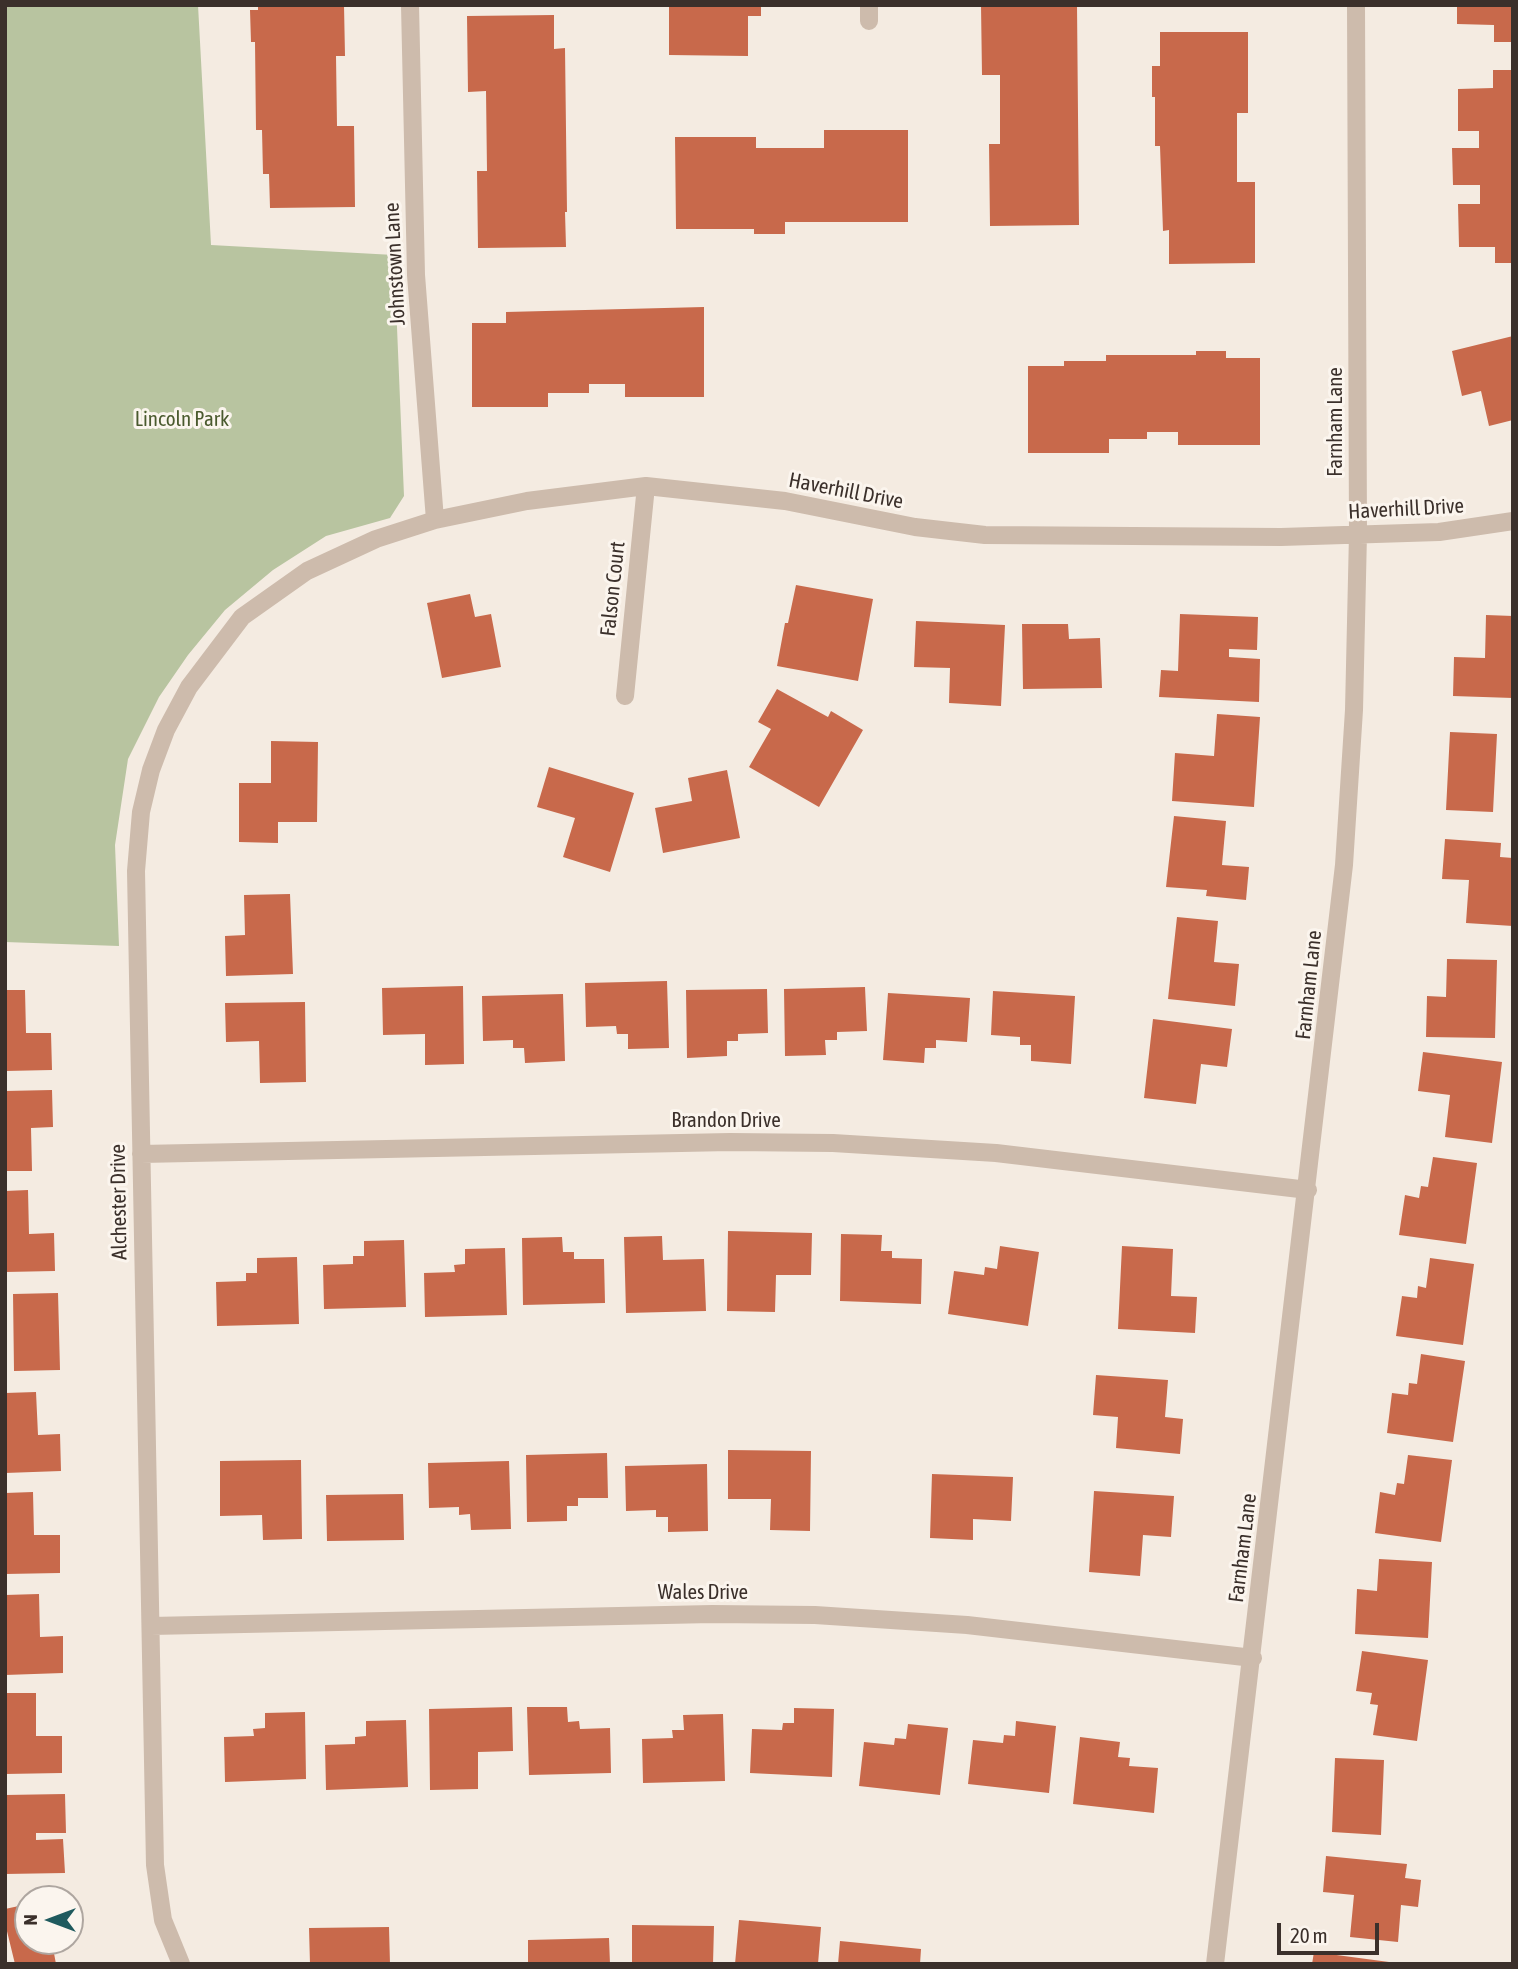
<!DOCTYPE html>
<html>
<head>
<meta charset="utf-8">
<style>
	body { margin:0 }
	#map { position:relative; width:1518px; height:1969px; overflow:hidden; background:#f4ebe1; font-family:"Asap Condensed",sans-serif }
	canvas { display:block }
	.frame { position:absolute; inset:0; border:7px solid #3b302b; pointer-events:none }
	.north { position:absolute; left:14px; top:1885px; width:70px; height:70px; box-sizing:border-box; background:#fbf5ee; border:2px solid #aea6a0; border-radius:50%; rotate:270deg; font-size:19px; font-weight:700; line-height:28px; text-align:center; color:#3b302b }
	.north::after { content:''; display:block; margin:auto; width:24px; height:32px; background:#1f5a5e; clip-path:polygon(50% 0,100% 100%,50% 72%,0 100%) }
	.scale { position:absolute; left:1277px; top:1923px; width:102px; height:32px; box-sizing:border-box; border:4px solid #3b302b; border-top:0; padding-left:9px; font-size:21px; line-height:24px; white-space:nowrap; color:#3b302b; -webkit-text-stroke:5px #fbf5ee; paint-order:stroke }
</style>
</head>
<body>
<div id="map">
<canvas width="1518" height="1969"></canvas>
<div class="frame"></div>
<div class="north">N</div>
<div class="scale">20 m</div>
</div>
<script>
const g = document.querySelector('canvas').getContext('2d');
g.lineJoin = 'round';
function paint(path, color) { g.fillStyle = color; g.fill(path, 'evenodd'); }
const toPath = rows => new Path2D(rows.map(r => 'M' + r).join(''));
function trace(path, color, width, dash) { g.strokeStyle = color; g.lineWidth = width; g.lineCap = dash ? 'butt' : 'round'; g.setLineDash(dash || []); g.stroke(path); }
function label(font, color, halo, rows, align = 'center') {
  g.font = font + ' "Asap Condensed",sans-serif'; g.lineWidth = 6; g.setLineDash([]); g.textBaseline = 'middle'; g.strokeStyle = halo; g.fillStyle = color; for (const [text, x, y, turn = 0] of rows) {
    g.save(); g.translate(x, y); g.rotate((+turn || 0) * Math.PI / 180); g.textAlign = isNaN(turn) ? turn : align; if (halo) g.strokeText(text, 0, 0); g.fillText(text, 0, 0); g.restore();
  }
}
const green = toPath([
	[5,5,198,5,211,245,394,255,404,496,390,518,326,536,273,570,225,610,188,655,159,697,128,759,115,845,119,946,5,942]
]);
const building = toPath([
	[258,5,344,5,345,56,336,56,337,126,354,126,355,207,270,208,269,174,263,174,262,130,256,130,255,42,251,42,250,10,258,10],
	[669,5,761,5,761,16,748,16,748,56,669,55],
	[981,5,1077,5,1079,225,990,226,989,144,1000,144,1000,75,982,75],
	[1457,5,1513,5,1513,42,1494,42,1494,25,1457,24],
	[554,15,554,49,565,48,567,212,565,212,566,247,478,248,477,171,487,171,486,91,468,92,467,16],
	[1160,32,1248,32,1248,113,1237,113,1237,182,1255,182,1255,263,1169,264,1169,230,1163,231,1160,146,1155,146,1155,97,1152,97,1152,66,1160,66],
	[1493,70,1513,70,1513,263,1495,263,1495,247,1459,247,1458,204,1480,204,1480,185,1453,185,1452,148,1479,148,1479,131,1458,131,1458,89,1493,88],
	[824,130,908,130,908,222,785,222,785,234,754,234,754,229,676,229,675,137,756,137,756,148,824,148],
	[704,307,704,397,625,397,625,384,589,384,589,393,548,393,548,407,472,407,472,323,506,323,506,312],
	[1513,336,1513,420,1489,426,1481,391,1462,396,1452,351],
	[1196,351,1226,351,1226,358,1260,358,1260,445,1178,445,1178,432,1147,432,1147,439,1109,439,1109,453,1028,453,1028,366,1064,366,1064,361,1106,361,1106,355,1196,355],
	[796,585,873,599,858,681,777,666,785,623,788,623],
	[470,594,475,617,491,614,501,667,442,678,427,603],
	[1180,614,1258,617,1257,650,1229,649,1229,657,1260,659,1259,702,1159,697,1161,670,1178,671],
	[1486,615,1513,616,1513,698,1453,696,1454,657,1485,658],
	[916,621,1005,625,1001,706,949,703,950,668,914,667],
	[1022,624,1068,624,1069,639,1100,638,1102,688,1023,689],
	[777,689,828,717,831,711,863,730,819,807,749,767,771,729,758,722],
	[1217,714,1260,717,1254,807,1172,801,1175,753,1214,756],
	[1450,732,1497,734,1493,812,1446,810],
	[271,741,318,742,317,822,278,822,278,843,239,842,239,783,271,783],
	[549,767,634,793,610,872,563,857,575,818,537,807],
	[727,770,740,838,663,853,655,808,692,801,688,778],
	[1174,816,1226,821,1222,865,1249,867,1246,900,1206,896,1207,890,1166,887],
	[1445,839,1501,843,1500,857,1513,858,1513,926,1466,923,1469,880,1442,879],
	[290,894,293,974,226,976,225,936,245,935,244,895],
	[1177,917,1218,921,1214,962,1239,964,1235,1006,1168,999],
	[1447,959,1497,960,1495,1038,1426,1037,1427,996,1446,997],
	[667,981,669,1048,628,1049,628,1034,617,1034,616,1026,586,1027,585,983],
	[463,986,464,1064,425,1065,425,1034,383,1035,382,988],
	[865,987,867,1031,837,1032,837,1040,825,1040,826,1055,785,1056,784,989],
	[767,989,768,1033,738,1034,738,1041,727,1041,727,1056,687,1058,686,990],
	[5,990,25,990,26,1033,51,1033,52,1070,5,1071],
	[993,991,1075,996,1071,1064,1031,1061,1031,1045,1020,1045,1020,1037,991,1035],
	[888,993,970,998,967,1042,936,1040,936,1048,925,1048,924,1063,883,1060],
	[563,994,565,1061,525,1063,524,1048,513,1048,513,1040,483,1041,482,996],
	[305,1002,306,1082,260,1083,259,1041,226,1042,225,1003],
	[1153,1019,1232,1029,1227,1067,1201,1064,1196,1104,1144,1098],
	[1423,1052,1502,1062,1492,1143,1445,1137,1450,1095,1418,1091],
	[52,1090,53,1127,31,1128,32,1171,5,1171,5,1091],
	[1433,1157,1477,1163,1466,1244,1399,1235,1405,1195,1419,1198,1421,1186,1428,1187],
	[28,1190,29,1234,54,1233,55,1271,5,1272,5,1191],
	[728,1231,812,1233,811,1275,776,1275,775,1312,727,1311],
	[841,1234,882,1235,881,1251,892,1251,892,1258,922,1259,921,1304,840,1301],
	[662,1236,663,1260,704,1259,706,1311,626,1313,624,1237],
	[562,1237,563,1252,574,1252,574,1259,604,1259,605,1303,523,1305,522,1238],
	[404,1240,406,1307,324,1309,323,1265,353,1264,353,1256,364,1256,364,1241],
	[1000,1246,1039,1252,1028,1326,948,1314,954,1271,984,1275,985,1267,997,1269],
	[1122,1246,1173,1249,1171,1296,1197,1297,1195,1333,1118,1329],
	[505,1248,507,1315,425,1317,424,1273,455,1272,454,1265,465,1264,465,1249],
	[297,1257,299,1324,217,1326,216,1282,246,1281,246,1273,257,1273,257,1258],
	[1430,1258,1474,1264,1463,1345,1396,1336,1402,1296,1417,1298,1418,1286,1426,1288],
	[58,1293,60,1370,14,1371,13,1294],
	[1421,1354,1465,1361,1453,1442,1387,1433,1392,1393,1408,1395,1409,1383,1417,1384],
	[1096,1375,1168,1380,1165,1417,1183,1419,1180,1454,1116,1448,1118,1417,1093,1415],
	[36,1392,38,1435,60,1434,61,1471,5,1473,5,1393],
	[728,1450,811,1451,810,1531,770,1530,771,1499,728,1499],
	[607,1453,608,1498,578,1498,578,1506,567,1506,567,1521,527,1522,526,1455],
	[1408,1455,1452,1460,1441,1542,1375,1533,1380,1492,1395,1495,1397,1483,1404,1484],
	[301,1460,302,1539,263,1540,262,1515,220,1516,220,1461],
	[509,1461,511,1529,471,1530,470,1514,459,1515,459,1507,429,1508,428,1463],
	[707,1464,708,1531,668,1532,668,1517,656,1517,656,1510,626,1511,625,1466],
	[932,1474,1013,1477,1011,1521,973,1519,973,1540,930,1538],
	[1094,1491,1174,1496,1171,1537,1143,1535,1140,1576,1089,1572],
	[33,1492,34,1535,60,1535,60,1573,5,1574,5,1493],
	[403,1494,404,1540,327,1541,326,1495],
	[1379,1559,1432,1562,1428,1638,1355,1634,1357,1589,1377,1591],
	[39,1594,40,1637,63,1636,63,1673,5,1675,5,1595],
	[1362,1651,1428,1660,1417,1741,1373,1735,1378,1705,1370,1704,1372,1693,1356,1691],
	[5,1693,36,1693,36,1736,62,1736,62,1773,5,1774],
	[512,1707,513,1751,478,1752,478,1789,430,1790,429,1709],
	[527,1707,567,1707,568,1722,579,1721,580,1729,610,1728,611,1773,529,1775],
	[794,1708,834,1709,832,1777,750,1773,752,1729,782,1730,783,1723,794,1723],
	[305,1712,306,1779,225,1782,224,1737,254,1736,253,1729,265,1728,265,1713],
	[723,1714,725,1781,643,1783,642,1739,673,1738,672,1730,684,1730,683,1715],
	[406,1720,408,1787,326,1790,325,1745,355,1744,355,1737,366,1736,366,1721],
	[1016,1721,1056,1726,1049,1793,968,1784,973,1740,1003,1743,1004,1735,1015,1736],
	[908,1724,948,1728,940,1795,859,1786,864,1742,894,1745,895,1738,906,1739],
	[1080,1737,1120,1742,1118,1757,1130,1758,1129,1766,1158,1768,1154,1813,1073,1804],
	[1335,1758,1384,1760,1381,1835,1332,1832],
	[65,1794,66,1833,36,1833,36,1840,63,1839,65,1873,5,1874,5,1795],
	[1326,1856,1407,1864,1405,1878,1421,1880,1418,1907,1401,1905,1398,1942,1350,1937,1354,1895,1323,1892],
	[28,1904,28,1941,62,1941,63,1946,53,1948,56,1964,15,1964,5,1923,5,1909],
	[739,1920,821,1927,818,1964,735,1964],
	[632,1925,714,1926,713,1964,632,1964],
	[389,1927,390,1964,310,1964,309,1928],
	[609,1938,610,1964,528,1964,528,1940],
	[840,1941,921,1949,920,1964,838,1964],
	[1314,1952,1389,1962,1389,1964,1312,1964]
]);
const minor = toPath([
	[410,5,416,275,435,520],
	[869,5,869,21],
	[625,696,646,486],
	[141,1154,730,1142,833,1143,996,1153,1308,1190],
	[151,1626,712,1614,815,1615,967,1625,1253,1658],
	[181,1964,163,1920,155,1865,136,871,141,812,151,770,166,730,189,687,242,617,307,571,376,539,435,520,527,501,646,486,785,501,915,527,985,535,1281,537,1439,532,1513,521],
	[1215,1964,1344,865,1354,710,1358,534,1356,5]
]);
const streetNames = [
	["Johnstown Lane",395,264,-93],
	["Farnham Lane",1335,422,-90],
	["Haverhill Drive",846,491,11],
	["Haverhill Drive",1406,509,-3],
	["Falson Court",613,589,-84],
	["Farnham Lane",1309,985,-84],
	["Brandon Drive",726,1120],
	["Alchester Drive",119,1202,-91],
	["Farnham Lane",1243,1548,-83],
	["Wales Drive",703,1592]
];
const parkNames = [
	["Lincoln Park",182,419]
];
paint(green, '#b8c4a0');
paint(building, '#c8694b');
trace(minor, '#cdbbac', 18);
label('21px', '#3b302b', '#fbf5ee', streetNames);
label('21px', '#4a5a2e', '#fbf5ee', parkNames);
</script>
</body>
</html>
